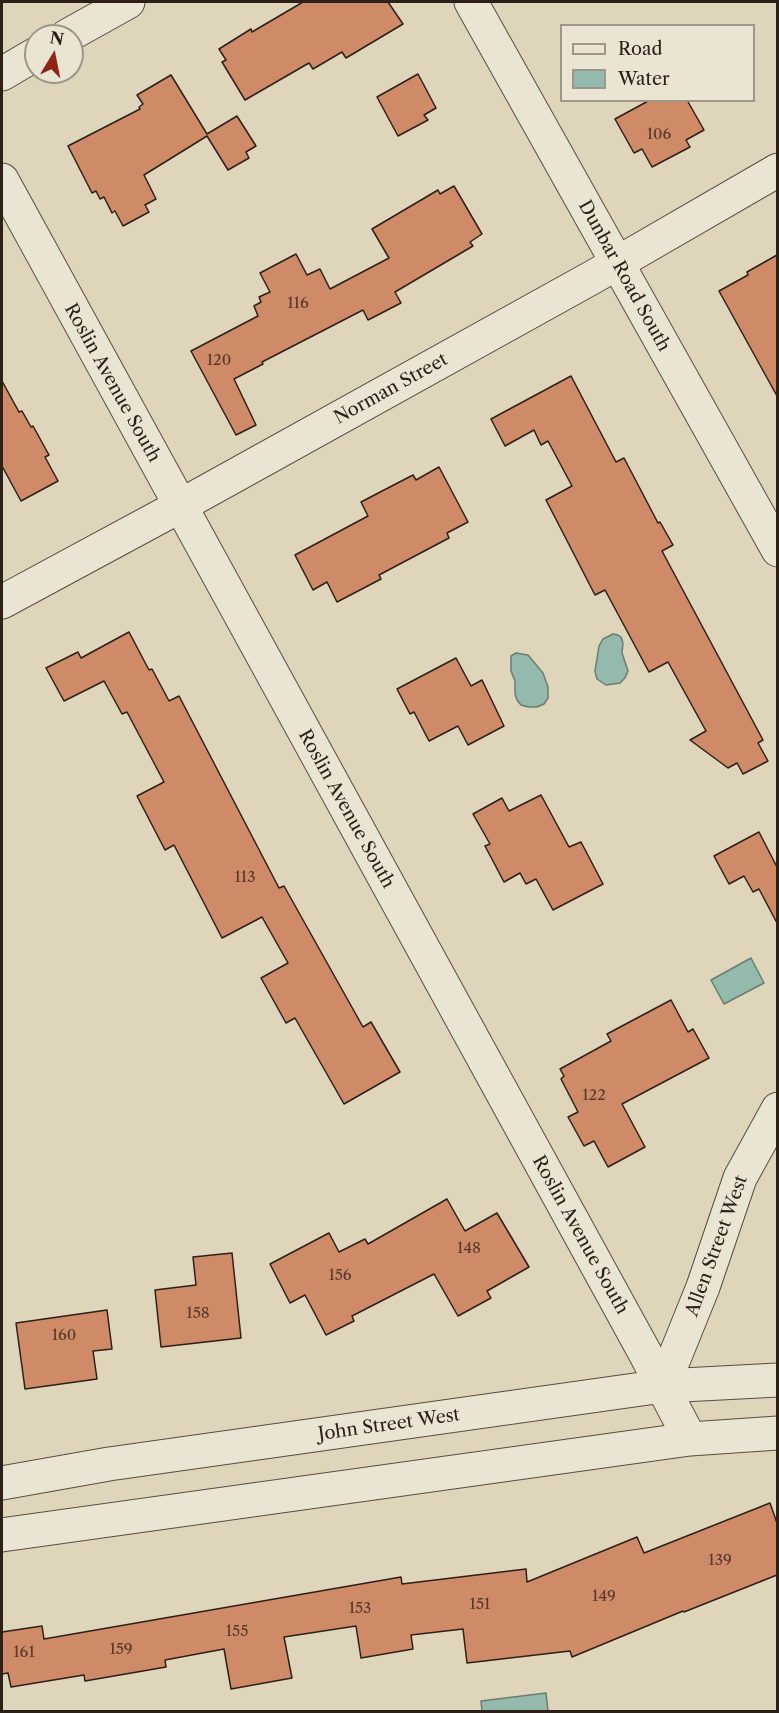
<!DOCTYPE html>
<html>
<head>
<meta charset="utf-8">
<style>
	body { margin:0 }
	#map { position:relative; width:779px; height:1713px; overflow:hidden; background:#ded5bb; font-family:"Libre Caslon Text",serif }
	canvas { display:block }
	.frame { position:absolute; inset:0; border:3px solid #2d2018; pointer-events:none }
	.legend { position:absolute; left:560px; top:24px; width:195px; height:78px; box-sizing:border-box; background:#eae4d3; border:2px solid #9e9688; margin:0; padding:8px 10px; list-style:none; font-size:18px; color:#2d2018 }
	.legend li { display:flex; align-items:center; gap:12px; height:30px }
	.legend b { width:30px; border:2px solid #9e9688 }
	.north { position:absolute; left:24px; top:24px; width:60px; height:60px; box-sizing:border-box; background:#eae4d3; border:2px solid #9e9688; border-radius:50%; rotate:10deg; font-size:16px; font-weight:700; line-height:24px; text-align:center; color:#2d2018 }
	.north::after { content:''; display:block; margin:auto; width:21px; height:27px; background:#8f2418; clip-path:polygon(50% 0,100% 100%,50% 72%,0 100%) }
</style>
</head>
<body>
<div id="map">
<canvas width="779" height="1713"></canvas>
<div class="frame"></div>
<ul class="legend">
<li><b style="height:8px;background:#eae4d3"></b>Road</li>
<li><b style="height:16px;background:#94b9ad"></b>Water</li>
</ul>
<div class="north">N</div>
</div>
<script>
const g = document.querySelector('canvas').getContext('2d');
g.lineJoin = 'round';
function paint(path, color) { g.fillStyle = color; g.fill(path, 'evenodd'); }
const toPath = rows => new Path2D(rows.map(r => 'M' + r).join(''));
function trace(path, color, width, dash) { g.strokeStyle = color; g.lineWidth = width; g.lineCap = dash ? 'butt' : 'round'; g.setLineDash(dash || []); g.stroke(path); }
function label(font, color, halo, rows, align = 'center') {
  g.font = font + ' "Libre Caslon Text",serif'; g.lineWidth = 5; g.setLineDash([]); g.textBaseline = 'middle'; g.strokeStyle = halo; g.fillStyle = color; for (const [text, x, y, turn = 0] of rows) {
    g.save(); g.translate(x, y); g.rotate((+turn || 0) * Math.PI / 180); g.textAlign = isNaN(turn) ? turn : align; if (halo) g.strokeText(text, 0, 0); g.fillText(text, 0, 0); g.restore();
  }
}
const water = toPath([
	[613,634,618,635,621,637,623,643,622,653,628,671,625,678,620,683,606,685,597,679,595,671,599,646,603,639,613,634],
	[516,653,528,655,543,673,548,687,548,698,544,704,537,707,528,707,521,705,517,700,515,694,515,681,511,671,511,656,516,653],
	[751,958,764,983,724,1004,711,980,751,958],
	[546,1693,548,1711,482,1711,481,1701,546,1693]
]);
const building = toPath([
	[303,2,388,2,403,24,346,58,342,52,313,69,309,63,245,100,222,62,226,60,219,49,251,29,252,32,303,2],
	[418,74,436,108,424,115,428,120,398,136,377,97,418,74],
	[171,75,207,134,237,116,256,146,246,152,249,158,228,170,207,136,144,175,156,199,145,205,149,212,123,226,115,211,112,213,104,197,100,199,96,191,92,193,68,146,140,109,139,107,143,104,137,95,171,75],
	[650,100,687,100,704,130,686,140,690,147,652,167,642,149,634,153,615,119,650,100],
	[454,186,482,234,470,242,473,246,395,292,401,303,368,320,363,310,262,362,263,364,234,379,256,425,236,435,191,351,258,316,254,306,261,302,259,297,270,292,260,273,296,254,307,275,320,269,330,289,389,258,372,229,438,190,440,194,454,186],
	[777,255,777,396,719,291,748,275,747,272,777,255],
	[571,376,616,462,624,458,658,523,660,522,673,545,662,551,763,740,758,743,768,761,743,774,737,763,728,768,690,740,706,731,668,662,649,672,605,590,595,595,546,500,572,486,548,441,541,445,534,430,505,446,491,419,571,376],
	[2,381,19,412,22,411,31,427,33,426,49,455,45,457,58,481,21,501,2,466,2,381],
	[439,467,468,522,447,533,449,538,379,575,381,579,337,602,327,582,313,590,295,555,368,516,361,502,413,475,416,480,439,467],
	[129,632,149,670,152,669,169,701,179,696,279,888,284,886,363,1027,371,1022,400,1072,344,1104,295,1018,286,1023,261,978,288,963,262,917,222,938,174,845,165,850,137,796,164,782,127,712,122,714,104,681,64,701,46,668,78,652,81,658,129,632],
	[456,658,471,686,482,680,504,726,468,745,458,726,429,741,414,712,410,714,397,689,456,658],
	[541,795,569,847,581,842,603,884,553,910,536,879,526,884,520,873,504,882,485,846,490,844,473,814,502,798,509,811,541,795],
	[759,832,777,867,777,923,759,889,753,892,744,876,729,884,714,856,759,832],
	[671,1000,688,1032,693,1029,709,1058,622,1104,645,1147,608,1167,594,1141,584,1146,568,1117,578,1112,561,1079,564,1076,560,1069,611,1041,607,1034,671,1000],
	[447,1199,465,1231,497,1213,529,1267,487,1291,491,1298,458,1316,434,1274,352,1316,354,1321,326,1335,305,1295,290,1303,270,1264,329,1233,339,1252,365,1239,368,1244,447,1199],
	[232,1253,241,1338,161,1347,155,1290,196,1285,193,1257,232,1253],
	[107,1310,112,1349,93,1351,97,1379,25,1389,16,1323,107,1310],
	[770,1503,777,1523,777,1575,684,1612,683,1611,572,1657,570,1651,467,1663,463,1629,411,1635,413,1649,361,1658,356,1626,284,1637,292,1678,231,1689,224,1649,165,1660,166,1667,85,1681,84,1675,11,1687,8,1673,2,1674,2,1632,42,1626,44,1639,401,1577,402,1584,526,1569,527,1582,637,1537,644,1553,770,1503]
]);
const street = toPath([
	[471,2,778,550],
	[67,36,128,2],
	[2,74,36,54],
	[2,180,645,1353,690,1439],
	[2,602,180,506,593,277,778,170],
	[663,1386,703,1287,740,1178,778,1109],
	[2,1483,109,1464,663,1386,778,1380],
	[2,1535,690,1439,778,1433]
]);
const numberNames = [
	["106",659,135],
	["116",298,304],
	["120",219,361],
	["113",245,878],
	["122",594,1096],
	["148",469,1249],
	["156",340,1276],
	["158",198,1314],
	["160",64,1336],
	["139",720,1561],
	["149",604,1597],
	["151",480,1605],
	["153",360,1609],
	["155",237,1632],
	["159",121,1650],
	["161",24,1653]
];
const streetNames = [
	["Dunbar Road South",624,276,61],
	["Roslin Avenue South",112,383,61],
	["Norman Street",391,389,-29],
	["Roslin Avenue South",346,809,61],
	["Roslin Avenue South",580,1235,61],
	["Allen Street West",717,1246,-70],
	["John Street West",389,1425,-8]
];
paint(water, '#94b9ad');
trace(water, '#6b7c71', 1.5);
paint(building, '#cf8a68');
trace(building, '#2d2018', 1.5);
trace(street, '#594d41', 35);
trace(street, '#eae4d3', 33);
label('15px', '#563a2c', null, numberNames);
label('18px', '#2d2018', '#eae4d3', streetNames);
</script>
</body>
</html>
